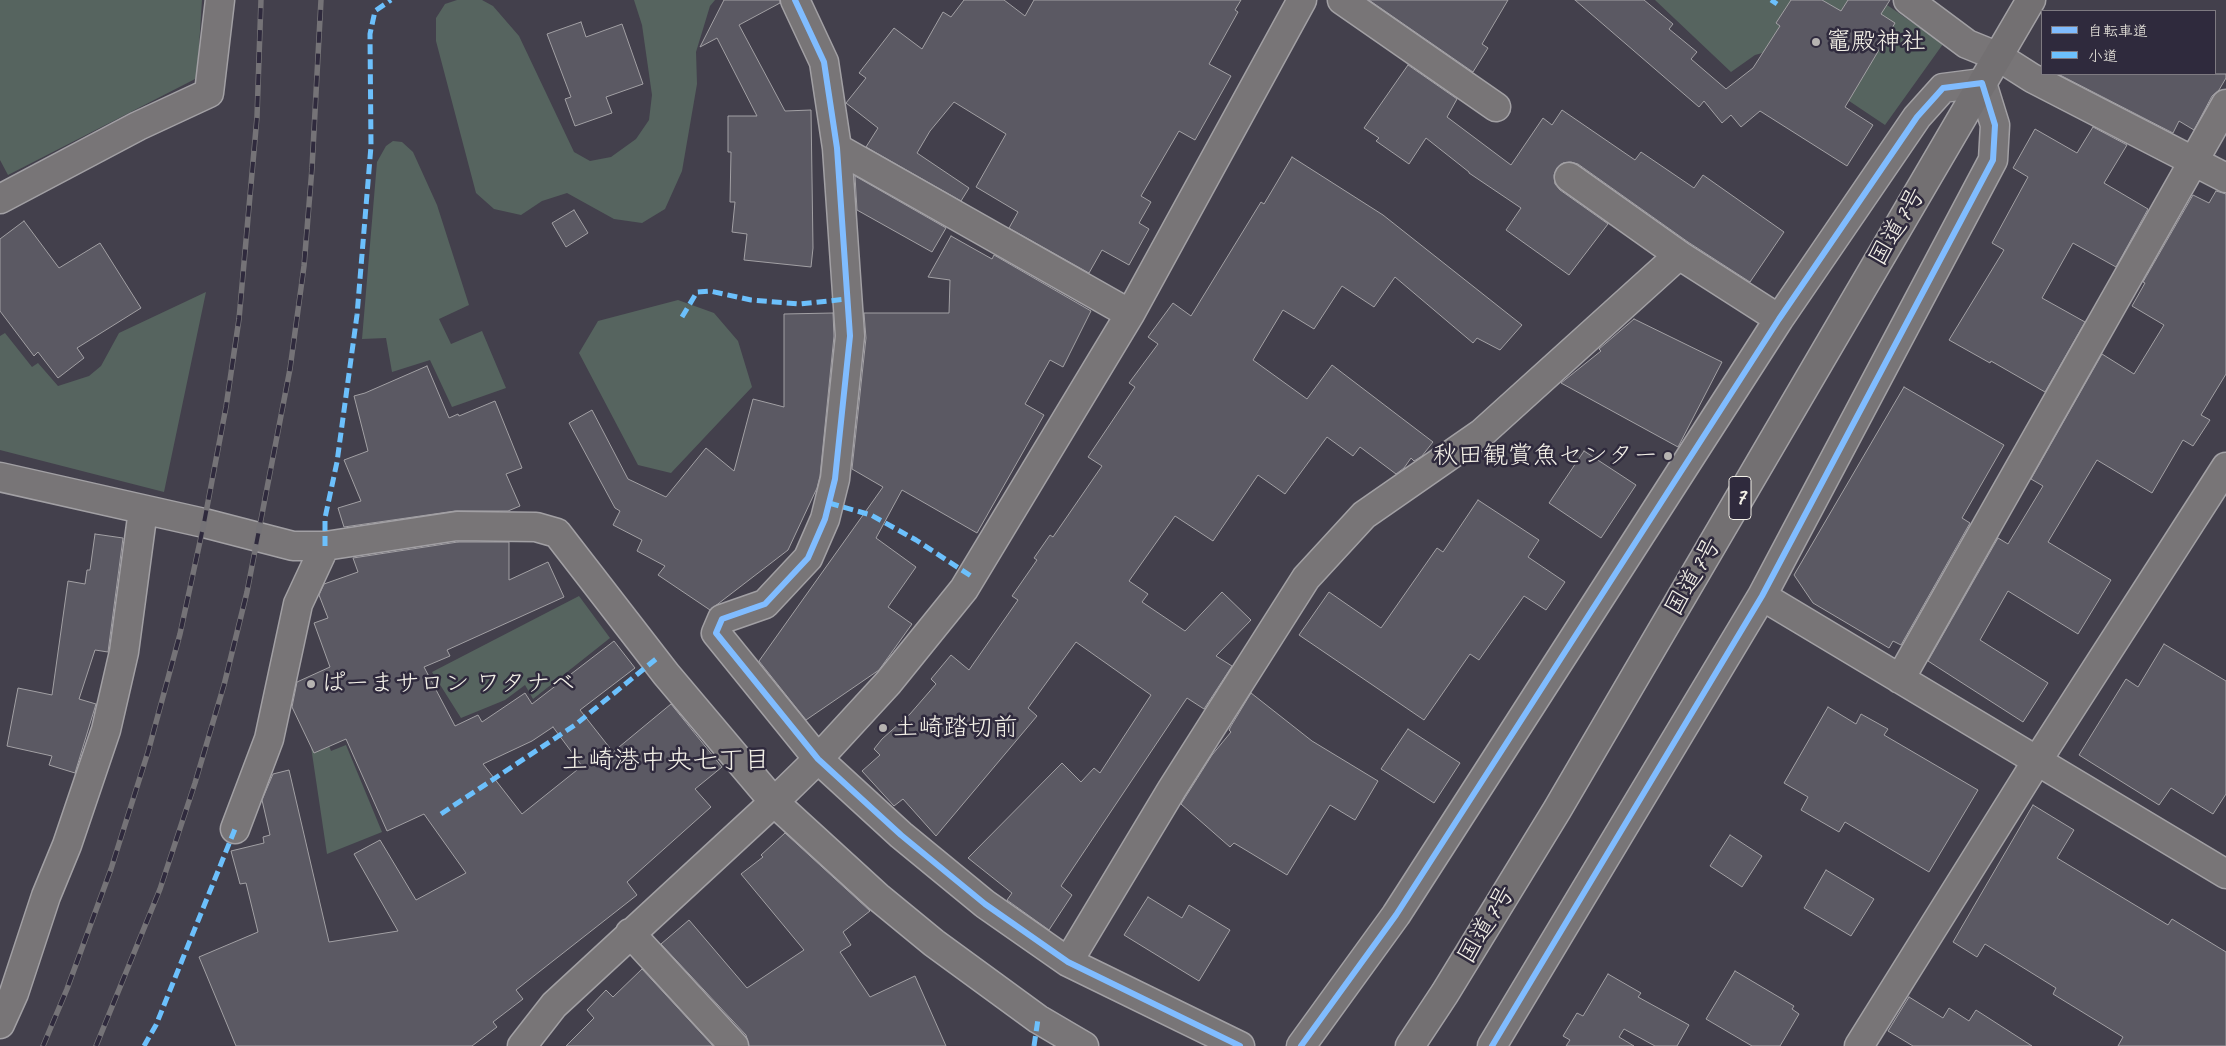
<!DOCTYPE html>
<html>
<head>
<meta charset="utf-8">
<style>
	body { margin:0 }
	#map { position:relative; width:2226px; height:1046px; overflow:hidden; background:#43404c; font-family:Caveat,"Klee One",sans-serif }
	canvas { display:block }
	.legend { position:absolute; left:2041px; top:10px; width:175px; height:65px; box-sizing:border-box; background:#2f2a3d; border:1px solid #7e7a81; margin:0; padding:6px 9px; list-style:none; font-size:15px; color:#f4f1e8 }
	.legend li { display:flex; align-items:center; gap:10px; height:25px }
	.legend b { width:25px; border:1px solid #7e7a81 }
</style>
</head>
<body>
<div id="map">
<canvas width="2226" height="1046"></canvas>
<ul class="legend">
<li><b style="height:6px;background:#80bcff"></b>自転車道</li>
<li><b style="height:6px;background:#6cc0fc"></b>小道</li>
</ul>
</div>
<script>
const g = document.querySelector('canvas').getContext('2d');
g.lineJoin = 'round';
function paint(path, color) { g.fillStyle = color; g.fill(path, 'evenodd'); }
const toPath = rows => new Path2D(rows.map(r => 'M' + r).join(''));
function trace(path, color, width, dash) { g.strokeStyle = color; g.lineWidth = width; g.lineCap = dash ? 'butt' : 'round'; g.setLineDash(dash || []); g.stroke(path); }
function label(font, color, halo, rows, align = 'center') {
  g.font = font + ' Caveat,"Klee One",sans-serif'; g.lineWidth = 5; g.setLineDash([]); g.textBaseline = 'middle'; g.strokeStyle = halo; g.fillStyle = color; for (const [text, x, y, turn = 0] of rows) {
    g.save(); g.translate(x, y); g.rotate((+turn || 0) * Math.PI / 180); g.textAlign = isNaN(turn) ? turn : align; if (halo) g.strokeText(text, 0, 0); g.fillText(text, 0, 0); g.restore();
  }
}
const green = toPath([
	[0,0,202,0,197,78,8,175,0,160],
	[457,0,482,0,493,6,519,36,574,152,590,161,611,157,636,139,649,120,652,95,642,25,634,0,715,0,710,6,696,52,697,84,682,171,665,209,642,223,614,219,567,193,542,201,521,215,494,209,476,193,436,41,436,18,445,4],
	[1655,0,1880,0,1943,44,1885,125,1773,50,1755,55,1731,72],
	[393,141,402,142,413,152,437,205,469,305,439,319,451,344,482,331,506,388,452,407,430,360,392,372,386,338,362,339,377,162,386,146],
	[206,292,164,492,0,450,0,336,5,333,32,367,38,363,58,386,89,376,101,366,119,333],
	[678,300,714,313,738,341,752,387,671,473,638,465,579,353,598,321],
	[579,596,610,638,533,699,525,685,505,700,461,718,432,672],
	[324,733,331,751,346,745,382,832,327,854,310,740]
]);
const building = toPath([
	[724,0,780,0,780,3,739,25,785,111,811,110,813,248,811,267,744,260,747,234,732,232,735,202,730,202,731,152,728,152,728,116,757,116,717,38,700,47,724,0],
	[964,0,1004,0,1025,16,1034,0,1241,0,1235,10,1238,12,1209,64,1231,76,1195,140,1179,131,1141,196,1151,202,1139,223,1149,229,1129,265,1102,250,1089,273,1009,228,1018,212,976,187,1006,134,954,102,930,131,917,153,969,188,961,201,866,147,878,128,846,103,866,78,859,73,894,28,922,49,943,12,951,17,964,0],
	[1369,0,1508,0,1482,44,1488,48,1473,72,1369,0],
	[1575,0,1644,0,1673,24,1669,29,1697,52,1691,59,1726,89,1753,68,1780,26,1776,23,1791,0,1822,0,1841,11,1848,0,1890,0,1881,14,1895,23,1845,107,1873,125,1847,166,1760,111,1741,127,1731,115,1722,123,1704,101,1699,107,1575,0],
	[581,22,586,37,622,24,643,84,606,97,612,113,575,126,565,99,571,97,547,34,581,22],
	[1408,65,1457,99,1447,117,1511,165,1543,118,1552,125,1562,110,1635,160,1641,152,1694,188,1703,175,1784,232,1750,282,1688,242,1578,164,1571,162,1563,163,1557,168,1554,175,1555,184,1560,190,1608,224,1569,275,1506,230,1521,208,1469,173,1469,172,1426,138,1409,164,1376,141,1379,138,1364,128,1408,65],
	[2058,74,2226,74,2226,78,2219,90,2212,96,2194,130,2179,121,2173,133,2058,74],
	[2093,127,2127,145,2104,183,2148,209,2116,267,2073,243,2042,298,2085,322,2045,392,1991,361,1990,363,1949,340,2004,250,1992,243,2028,177,2013,168,2035,129,2077,153,2093,127],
	[1292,157,1383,215,1522,325,1500,350,1477,338,1473,343,1395,277,1374,307,1342,286,1314,329,1283,310,1253,360,1307,399,1332,365,1433,442,1422,456,1414,461,1411,458,1404,468,1396,474,1360,447,1353,456,1327,437,1285,494,1258,475,1213,541,1175,516,1129,581,1148,594,1142,602,1185,631,1222,592,1251,620,1216,656,1232,666,1204,709,1187,698,1061,886,1072,895,1049,930,1007,900,1012,893,968,858,1062,763,1081,782,1094,768,1100,773,1151,695,1076,642,1028,708,1037,716,936,836,903,799,894,806,862,771,880,755,874,749,882,739,910,714,936,684,931,679,951,655,969,670,1018,600,1012,596,1037,560,1034,558,1050,535,1053,537,1102,466,1088,457,1135,387,1129,383,1158,344,1148,337,1173,303,1191,316,1261,202,1264,204,1292,157],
	[855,176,946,228,932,252,857,210,855,176],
	[2216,191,2226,194,2226,374,2201,415,2210,420,2193,446,2183,440,2152,493,2097,460,2048,542,2111,580,2078,634,2008,591,1980,640,2048,683,2023,722,1928,661,1998,538,2008,544,2043,486,2031,479,2102,354,2134,374,2164,325,2132,306,2145,283,2143,282,2193,195,2209,203,2216,191],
	[574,210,588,233,566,247,552,223,574,210],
	[24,221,59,268,100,243,141,308,77,348,84,358,58,378,38,352,34,356,0,311,0,239,24,221],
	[951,236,992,259,994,255,1091,311,1063,367,1050,360,1025,404,1044,415,977,533,902,490,876,538,916,567,888,607,912,624,879,670,806,720,759,661,883,487,852,469,866,338,864,313,949,313,950,280,928,277,951,236],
	[833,313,834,336,820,476,817,488,788,550,710,610,658,575,665,566,637,551,642,540,613,525,620,511,615,508,569,423,592,410,628,479,666,497,706,448,734,471,753,399,784,407,784,314,833,313],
	[1634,319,1722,362,1678,447,1561,383,1601,351,1599,349,1634,319],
	[427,366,449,418,458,414,459,416,495,401,522,468,506,474,520,506,508,511,455,511,344,527,338,508,361,501,344,460,368,451,354,396,365,393,427,366],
	[1904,387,2004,445,1962,518,1970,523,1901,645,1893,641,1889,648,1813,603,1794,575,1904,387],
	[1584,451,1636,485,1601,538,1549,503,1584,451],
	[1478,500,1539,540,1528,557,1565,582,1546,610,1524,596,1479,660,1470,654,1424,720,1299,635,1329,592,1381,628,1437,548,1443,552,1478,500],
	[95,534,123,538,108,652,95,650,79,699,96,704,75,773,49,765,52,756,7,746,18,688,52,695,68,581,85,584,87,570,90,570,95,534],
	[458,542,509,542,509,580,548,562,564,597,447,650,450,656,424,667,455,726,478,715,482,722,525,693,532,704,614,641,635,668,580,710,613,752,671,704,722,767,695,789,711,807,627,882,637,895,516,990,523,999,493,1022,497,1027,472,1046,236,1046,199,957,258,932,246,883,240,884,231,851,264,843,263,837,270,835,262,800,273,774,289,770,329,942,398,931,354,854,380,840,416,900,466,873,424,814,387,831,346,739,314,753,292,707,297,682,330,667,314,623,328,618,319,595,324,584,358,572,353,558,458,542],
	[553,727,582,766,522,814,483,764,532,741,553,727],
	[2164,644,2226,681,2226,794,2213,814,2171,788,2159,805,2079,755,2126,679,2138,687,2164,644],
	[1251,693,1312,741,1378,781,1355,820,1330,805,1287,875,1234,843,1230,847,1181,804,1212,755,1231,732,1229,730,1231,726,1251,693],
	[1828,707,1856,724,1861,714,1888,729,1884,735,1978,790,1929,872,1845,822,1839,832,1801,810,1808,797,1784,783,1828,707],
	[1408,729,1460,763,1434,803,1381,769,1408,729],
	[2033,805,2074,830,2057,858,2168,925,2172,919,2226,952,2226,1046,2118,1046,2123,1037,2053,994,2056,988,1985,944,1977,957,1953,942,2033,805],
	[785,833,870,911,843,932,851,945,840,952,870,997,915,976,946,1046,749,1046,746,1035,661,944,689,920,747,988,804,950,741,874,763,857,761,855,785,833],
	[1730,835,1762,856,1742,887,1710,866,1730,835],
	[1826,870,1874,899,1851,936,1804,908,1826,870],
	[1148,897,1182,918,1189,905,1230,930,1199,981,1124,935,1148,897],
	[642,969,713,1046,566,1046,594,1018,587,1010,606,990,613,997,642,969],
	[1735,971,1794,1006,1792,1009,1799,1014,1780,1046,1752,1046,1706,1019,1735,971],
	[1608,974,1641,993,1638,997,1689,1025,1677,1046,1655,1046,1624,1029,1619,1037,1634,1046,1566,1046,1570,1040,1563,1036,1577,1013,1583,1016,1608,974],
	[1909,997,1943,1018,1949,1008,1969,1021,1976,1010,2032,1046,1913,1046,1888,1031,1909,997]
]);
const minor = toPath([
	[795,0,824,62,837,148,850,336,835,479,825,519,808,558,765,604,722,619,716,633,818,759,901,835,985,904,1068,962,1240,1046],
	[1342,0,1496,107],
	[1908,0,1967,44,1999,57,2032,78,2226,178],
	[837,148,1130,314],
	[1569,177,1679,255],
	[0,199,138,126,209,93,220,0],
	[0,477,204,523,293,546,325,546,457,526,536,527,557,533,666,674,774,802,878,897,934,943,1038,1019,1084,1046],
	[1762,596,2226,874],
	[1900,679,2226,104],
	[235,829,269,739,298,604,325,546],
	[630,933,734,1046],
	[1068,962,1172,789,1306,578,1364,515,1482,433,1679,255,1779,319],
	[0,1024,14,993,46,896,67,845,106,730,124,652,143,510],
	[522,1046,554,1005,774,802,818,759,888,683,964,589,1130,314,1302,0],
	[1301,1046,1396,915,1779,319,1917,117,1943,88,1982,83,1995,125,1993,160,1762,596,1492,1046],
	[1859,1046,2037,761,2226,467]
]);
const highway = toPath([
	[1410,1046,1445,993,1557,810,2031,0]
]);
const rail = toPath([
	[43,1046,67,989,111,869,148,752,180,634,204,523,226,407,239,319,257,117,261,0],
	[96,1046,160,889,195,783,224,685,247,592,290,369,304,266,312,168,321,0]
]);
const quiet = toPath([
	[1771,0,1777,4],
	[682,317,697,292,710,291,751,300,800,304,847,299],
	[829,503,871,515,916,540,971,576],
	[325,546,325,518,337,462,357,315,371,146,370,34,375,11,391,0],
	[441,814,575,725,656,659],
	[144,1046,156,1025,235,829],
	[1034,1046,1038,1019]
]);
const cycleway = toPath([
	[795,0,824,62,837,148,850,336,835,479,825,519,808,558,765,604,722,619,716,633,818,759,901,835,985,904,1068,962,1240,1046],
	[1301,1046,1396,915,1779,319,1917,117,1943,88,1982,83,1995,125,1993,160,1762,596,1492,1046]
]);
const markers = [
	[1816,42,5,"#b6b3b1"],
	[1668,456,5,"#b6b3b1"],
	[311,684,5,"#b6b3b1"],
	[883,728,5,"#b6b3b1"]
];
const shields = [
	[1740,498,22]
];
const shieldNames = [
	["7",1740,498]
];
const poiNames = [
	["竈殿神社",1826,42],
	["秋田観賞魚センター",1658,456,"right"],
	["ぱーまサロン ワタナベ",321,684],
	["土崎踏切前",893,728]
];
const streetNames = [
	["国道7号",1898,227,-60],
	["国道7号",1694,577,-60],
	["国道7号",1487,925,-59]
];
const neighbourhoodNames = [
	["土崎港中央七丁目",666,761]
];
paint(green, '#56645f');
paint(building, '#5b5963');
trace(building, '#a2a0a4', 1);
trace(minor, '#a2a0a4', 31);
trace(highway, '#a2a0a4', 31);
trace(minor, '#787577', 28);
trace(highway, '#737072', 28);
trace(rail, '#757377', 5.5);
trace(rail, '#2f2a3d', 4, [11]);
trace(quiet, '#6cc0fc', 5, [10, 5]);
trace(cycleway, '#80bcff', 6);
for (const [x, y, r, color] of markers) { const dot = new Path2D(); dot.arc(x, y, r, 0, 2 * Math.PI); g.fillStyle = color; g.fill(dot); trace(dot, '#2f2a3d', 2); }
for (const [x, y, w] of shields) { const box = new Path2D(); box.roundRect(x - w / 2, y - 21.5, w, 43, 4); g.fillStyle = '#2f2a3d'; g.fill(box); trace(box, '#f4f1e8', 1); }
label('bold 24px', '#f4f1e8', null, shieldNames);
label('25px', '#f4f1e8', '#2f2a3d', poiNames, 'left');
label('25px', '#f4f1e8', '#2f2a3d', streetNames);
label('26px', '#f4f1e8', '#2f2a3d', neighbourhoodNames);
</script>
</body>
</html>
